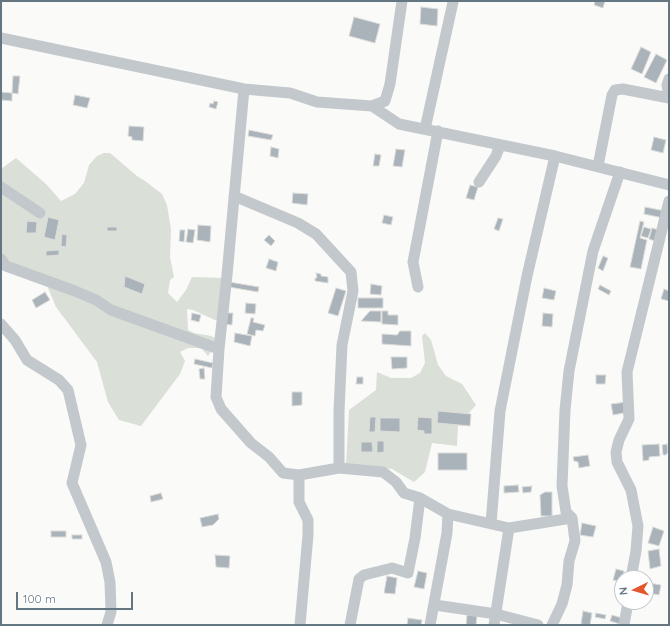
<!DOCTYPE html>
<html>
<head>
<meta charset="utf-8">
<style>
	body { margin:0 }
	#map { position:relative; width:670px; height:626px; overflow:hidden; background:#fafaf8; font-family:Quicksand,sans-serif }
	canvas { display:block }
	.frame { position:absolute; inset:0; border:2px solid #657683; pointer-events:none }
	.north { position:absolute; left:614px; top:570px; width:40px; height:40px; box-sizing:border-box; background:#fff; border:1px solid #c1c8cd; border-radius:50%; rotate:265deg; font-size:11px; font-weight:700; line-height:16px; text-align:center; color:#657683 }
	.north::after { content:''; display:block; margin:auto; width:14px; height:18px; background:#e4572e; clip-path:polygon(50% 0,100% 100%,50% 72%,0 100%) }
	.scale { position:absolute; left:16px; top:592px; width:117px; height:18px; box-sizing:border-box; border:2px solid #657683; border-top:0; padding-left:5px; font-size:12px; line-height:14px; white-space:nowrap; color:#657683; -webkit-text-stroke:3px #fff; paint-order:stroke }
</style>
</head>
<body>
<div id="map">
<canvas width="670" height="626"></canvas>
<div class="frame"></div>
<div class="north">N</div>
<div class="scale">100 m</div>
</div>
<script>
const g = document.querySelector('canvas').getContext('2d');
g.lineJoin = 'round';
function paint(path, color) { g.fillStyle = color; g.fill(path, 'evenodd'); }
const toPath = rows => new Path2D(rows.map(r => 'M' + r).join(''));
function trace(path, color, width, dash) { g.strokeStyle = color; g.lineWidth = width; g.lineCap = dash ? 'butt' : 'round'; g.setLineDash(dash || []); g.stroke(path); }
const green = toPath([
	[104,153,110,153,137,176,145,181,162,194,167,205,171,229,170,257,174,277,170,280,168,293,177,302,186,290,192,277,225,278,221,320,215,320,193,310,187,309,188,330,194,333,211,336,215,338,214,348,208,356,202,349,197,348,188,348,180,352,185,361,180,374,141,426,119,420,108,402,97,362,56,307,43,276,12,266,1,255,1,169,16,158,46,184,61,201,75,194,84,183,89,165,97,156],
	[425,333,431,340,438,365,446,376,462,384,476,405,458,425,457,446,432,443,425,472,414,482,392,469,346,465,349,410,376,390,377,372,391,378,411,378,420,373,425,363,422,336]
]);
const building = toPath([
	[595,1,605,1,603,8,594,5,595,1],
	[421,7,438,9,437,26,420,24,421,7],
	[354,17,380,24,375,43,349,36,354,17],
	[641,47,651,52,642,74,631,69,641,47],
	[656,54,667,60,656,83,644,77,656,54],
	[13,76,20,76,18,94,12,93,12,101,1,100,1,92,12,93,13,76],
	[75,95,90,98,87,108,73,105,75,95],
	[214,101,218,102,216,109,209,107,210,103,213,104,214,101],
	[129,126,144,127,143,141,132,140,132,137,128,136,129,126],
	[249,130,273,135,271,140,248,136,249,130],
	[654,137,666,140,663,153,651,150,654,137],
	[271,147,279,149,278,158,270,156,271,147],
	[396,149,405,150,402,167,393,166,396,149],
	[375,154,381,155,379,166,373,166,375,154],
	[470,185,478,187,474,200,466,198,470,185],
	[293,193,308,194,307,205,292,203,293,193],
	[645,207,665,211,663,218,644,214,645,207],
	[384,215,393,217,391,225,382,223,384,215],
	[48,217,59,220,55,240,44,237,48,217],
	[498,218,503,219,499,231,494,229,498,218],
	[27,221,37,222,36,233,26,233,27,221],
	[640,221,644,222,640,238,647,240,641,269,630,267,640,221],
	[198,225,211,226,210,242,197,240,198,225],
	[107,227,117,227,117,231,107,231,107,227],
	[644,227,651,229,648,238,641,236,644,227],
	[652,228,659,230,655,241,649,239,652,228],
	[188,229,195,230,193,243,186,242,188,229],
	[180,230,185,230,184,242,179,241,180,230],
	[62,234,67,235,66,247,61,246,62,234],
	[269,235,275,241,271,246,264,240,269,235],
	[59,250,59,255,46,256,46,251,59,250],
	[603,256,608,258,603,271,598,268,603,256],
	[269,259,278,262,276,271,266,268,269,259],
	[316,273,321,274,321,276,328,277,328,283,315,281,315,278,317,278,316,273],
	[125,276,145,284,142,294,124,287,125,276],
	[229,282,259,287,258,292,229,287,229,282],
	[371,284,382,286,381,295,370,294,371,284],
	[600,285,611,291,609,295,598,289,600,285],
	[336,288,346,291,338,316,328,313,336,288],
	[544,288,556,291,554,300,542,298,544,288],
	[664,289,669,291,669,301,661,299,664,289],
	[45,292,50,300,36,308,32,300,45,292],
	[358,298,383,298,383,308,358,308,358,298],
	[246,303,256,304,255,314,245,313,246,303],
	[370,311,381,311,381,322,361,321,370,311],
	[382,311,388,311,388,315,398,315,398,325,382,324,382,311],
	[192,313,201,315,199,322,191,320,192,313],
	[224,313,233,313,232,325,223,324,224,313],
	[543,313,553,314,552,327,542,326,543,313],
	[251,318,254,318,253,322,265,325,263,331,256,330,255,336,247,334,251,318],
	[400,331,411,331,411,346,382,344,382,334,397,335,400,331],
	[235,333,252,336,250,346,234,342,235,333],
	[391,357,407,357,407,368,392,369,391,357],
	[195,359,213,363,212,368,194,364,195,359],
	[204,368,205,379,200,379,199,369,204,368],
	[596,375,606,375,605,384,596,384,596,375],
	[357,377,363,377,363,384,356,384,357,377],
	[292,392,302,392,302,405,292,406,292,392],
	[627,402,629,412,613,415,611,404,627,402],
	[438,411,471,414,470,426,437,423,438,411],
	[370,417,376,417,375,432,369,432,370,417],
	[418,417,432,418,432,434,424,434,424,431,417,430,418,417],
	[380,418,400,418,400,432,380,431,380,418],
	[377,441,384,441,384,452,377,453,377,441],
	[361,442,372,442,373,452,361,452,361,442],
	[659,444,660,456,649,457,649,460,643,461,642,445,659,444],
	[667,444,668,452,666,455,663,455,662,445,667,444],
	[438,453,467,453,467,470,438,470,438,453],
	[588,455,590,466,579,468,578,462,574,461,573,457,588,455],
	[518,485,519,492,504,493,504,486,518,485],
	[532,486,531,492,523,493,522,487,532,486],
	[545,492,552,492,552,516,541,516,540,495,545,492],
	[161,493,163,499,151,502,150,496,161,493],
	[218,514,219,519,213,525,202,527,200,518,218,514],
	[582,523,596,526,593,537,580,535,582,523],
	[653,527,664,531,659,546,648,543,653,527],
	[51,531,66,531,66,537,51,537,51,531],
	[72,535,82,535,82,539,72,539,72,535],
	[659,549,661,566,650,569,648,551,659,549],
	[215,555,230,556,229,568,216,567,215,555],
	[616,569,624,571,622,582,613,580,616,569],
	[418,571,427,573,424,589,414,587,418,571],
	[387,576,397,578,395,594,384,593,387,576],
	[649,583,661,585,659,595,648,593,649,583],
	[583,611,592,613,590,625,581,624,583,611],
	[596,613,606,615,605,619,595,617,596,613],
	[467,615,477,616,476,625,466,625,467,615],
	[612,615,622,618,620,624,610,621,612,615],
	[408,618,422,620,421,625,407,625,408,618]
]);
const minor = toPath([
	[1,38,244,89,290,93,317,102,372,106,399,124,555,156,669,185],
	[669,79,667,85,669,96],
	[244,89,227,275,219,349,216,397,221,409,251,443,269,457,283,473,299,475,339,468,383,472,396,482,404,493,420,498,448,514,509,528,494,625],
	[372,106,385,101,390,84,402,1],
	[425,129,453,2],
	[598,166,612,95,615,90,623,89,669,98],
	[479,182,496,156,500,145],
	[1,187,40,213],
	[234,196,298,223,316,234,351,272,353,291,342,345,339,411,339,468],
	[1,259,6,266,75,291,96,300,111,310,219,349],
	[418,287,413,262,438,131],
	[1,324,15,340,27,360,59,380,68,390,81,445,72,483,106,562,110,582,111,612,107,625],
	[299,475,299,502,308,520,308,535,300,625],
	[491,524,500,411,527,276,555,156],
	[509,528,572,518,566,512,562,486,565,410,569,371,593,251,620,172],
	[631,578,636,551,638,526,631,490,617,462,616,452,619,440,629,419,627,372,669,201],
	[435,605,496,614,538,625],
	[350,625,359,579,364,575,392,568,408,573,415,538,420,498],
	[430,625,447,533,448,514],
	[552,625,562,604,567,585,569,561,575,541,572,518],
	[624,625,628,602]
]);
paint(green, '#dadfd7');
paint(building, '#aab3b9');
trace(building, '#dcdcda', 1);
trace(minor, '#c3c8cc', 11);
</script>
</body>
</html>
